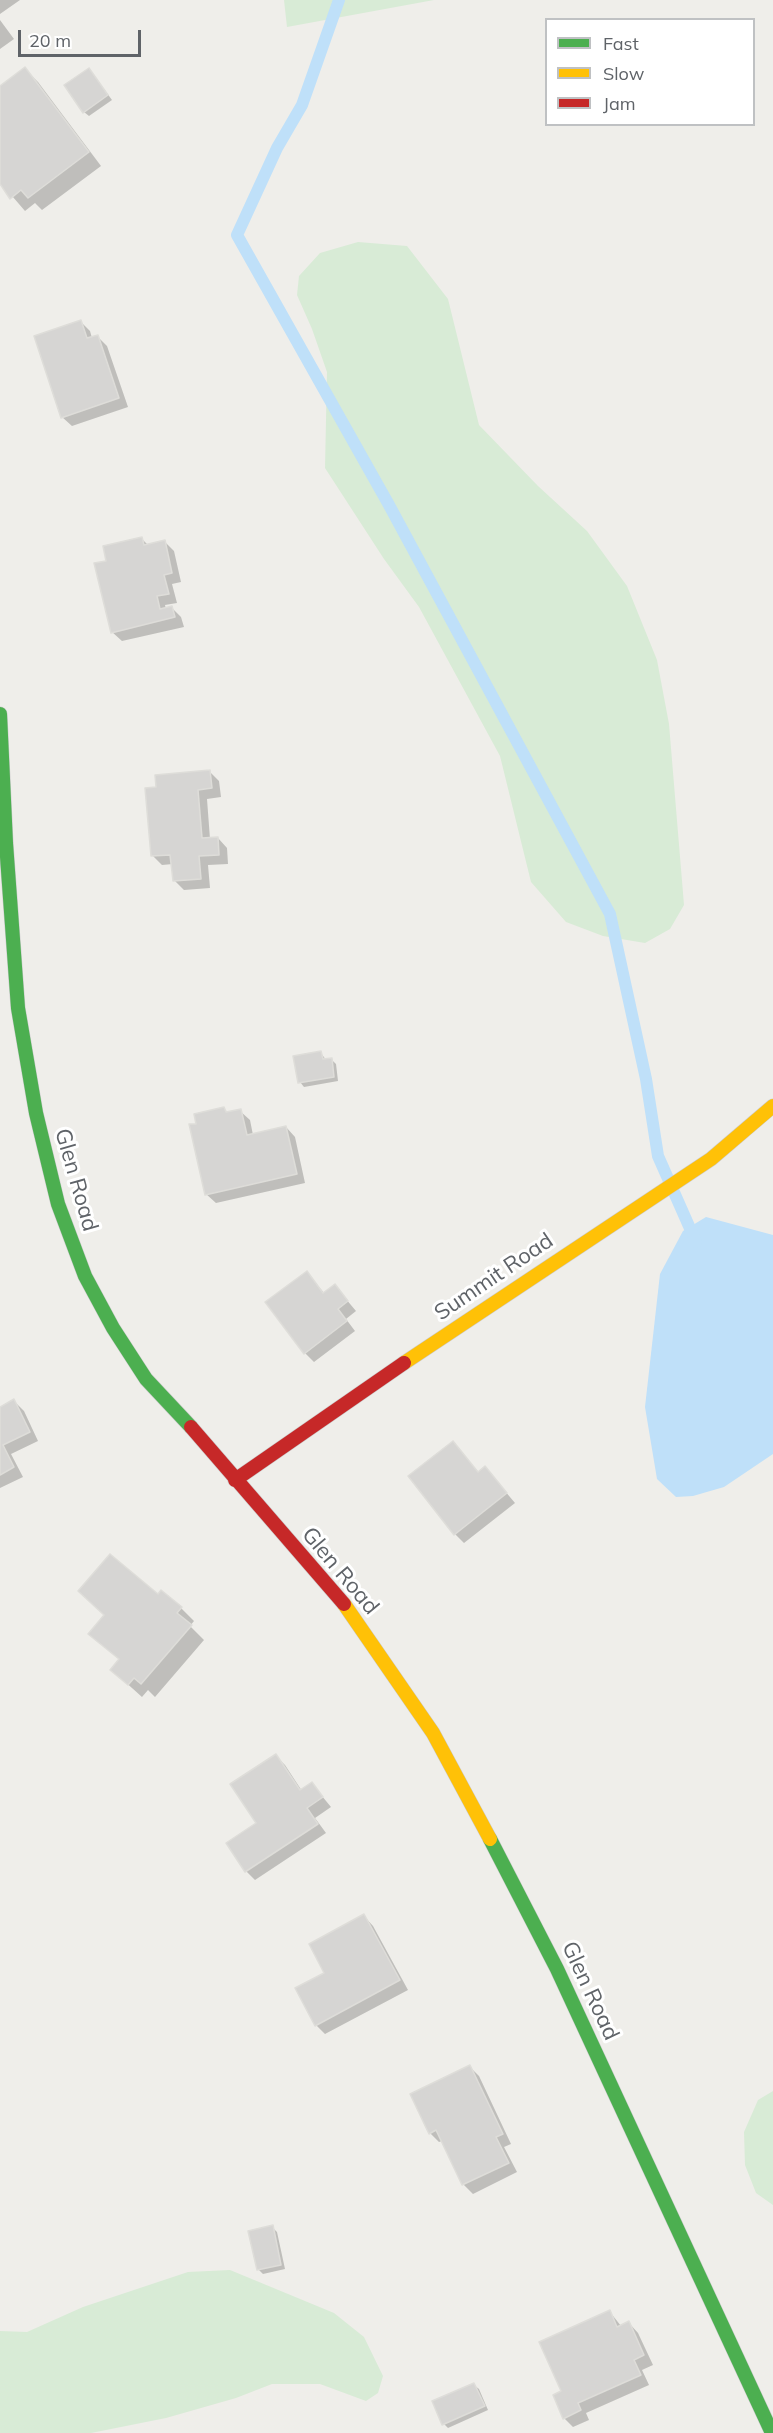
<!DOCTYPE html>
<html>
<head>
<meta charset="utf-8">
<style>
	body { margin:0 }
	#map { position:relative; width:773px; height:2433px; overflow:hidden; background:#efeeea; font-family:Mulish,sans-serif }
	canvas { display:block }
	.legend { position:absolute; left:545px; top:18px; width:210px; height:108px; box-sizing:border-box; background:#fff; border:2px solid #bfc1c3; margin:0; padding:8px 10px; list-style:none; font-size:18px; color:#5f6368 }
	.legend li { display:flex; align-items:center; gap:12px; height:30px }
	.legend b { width:30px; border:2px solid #bfc1c3 }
	.scale { position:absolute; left:18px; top:30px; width:123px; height:27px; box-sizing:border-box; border:3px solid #5f6368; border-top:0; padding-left:8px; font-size:18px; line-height:21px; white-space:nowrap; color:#5f6368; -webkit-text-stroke:4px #fff; paint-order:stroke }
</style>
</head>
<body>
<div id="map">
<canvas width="773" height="2433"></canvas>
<ul class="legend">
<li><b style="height:8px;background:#4caf50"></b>Fast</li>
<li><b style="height:8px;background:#ffc107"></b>Slow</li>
<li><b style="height:8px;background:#c62828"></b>Jam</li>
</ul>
<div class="scale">20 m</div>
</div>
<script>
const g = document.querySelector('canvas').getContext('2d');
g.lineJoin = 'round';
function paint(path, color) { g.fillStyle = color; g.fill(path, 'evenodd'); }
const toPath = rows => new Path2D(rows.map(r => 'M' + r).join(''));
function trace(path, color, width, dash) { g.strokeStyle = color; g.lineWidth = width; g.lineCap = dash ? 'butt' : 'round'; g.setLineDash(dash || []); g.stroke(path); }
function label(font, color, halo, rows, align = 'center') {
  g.font = font + ' Mulish,sans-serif'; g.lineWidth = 6; g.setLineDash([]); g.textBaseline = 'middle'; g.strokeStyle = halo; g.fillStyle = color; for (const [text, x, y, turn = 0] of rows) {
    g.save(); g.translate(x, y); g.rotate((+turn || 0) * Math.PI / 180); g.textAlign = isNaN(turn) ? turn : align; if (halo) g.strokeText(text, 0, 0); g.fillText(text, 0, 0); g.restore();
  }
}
const green = toPath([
	[284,0,434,0,287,27],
	[358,242,407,246,448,299,479,425,538,486,587,531,627,586,657,660,669,724,684,905,670,929,645,943,603,936,566,922,531,882,500,756,419,607,384,559,325,468,327,372,312,329,297,295,299,276,320,253],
	[773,2091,773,2205,756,2193,745,2165,744,2132,758,2100],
	[230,2270,334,2313,364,2337,383,2376,378,2393,366,2401,320,2384,272,2384,236,2398,166,2418,91,2433,0,2433,0,2331,27,2332,83,2307,188,2272]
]);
const water = toPath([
	[706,1217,773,1235,773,1454,724,1487,693,1496,676,1497,657,1479,645,1407,660,1274,683,1231]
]);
const shadow = toPath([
	[0,0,20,0,0,14],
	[0,20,14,39,0,49],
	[25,69,38,82,101,166,42,210,35,203,25,211,0,182,0,88],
	[93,74,112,100,89,116,84,112],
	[81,322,90,331,92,338,97,336,107,346,128,407,72,426,62,417],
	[141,538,148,545,164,541,174,551,181,582,172,584,177,603,165,605,166,609,172,608,181,617,184,627,122,641,112,632,108,562],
	[210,772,219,781,221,797,207,799,210,839,218,838,227,848,228,864,208,865,210,888,184,890,174,880,173,864,162,865,153,856,158,789],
	[321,1053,326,1060,331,1059,336,1064,338,1081,304,1087,300,1082],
	[224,1109,229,1113,240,1111,250,1120,253,1135,286,1127,295,1137,305,1183,216,1203,206,1194,198,1125],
	[307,1273,325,1294,335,1286,356,1311,346,1319,355,1331,314,1362,305,1353],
	[14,1401,24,1411,38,1441,11,1454,23,1477,0,1488,0,1409],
	[453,1443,479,1473,494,1478,515,1503,464,1543,455,1534],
	[158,1597,181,1608,194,1621,190,1626,204,1640,155,1697,148,1690,142,1697,112,1670,120,1660,90,1634],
	[276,1756,285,1765,302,1791,312,1784,331,1807,315,1818,326,1833,255,1880,246,1871],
	[364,1916,373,1926,408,1990,325,2034,316,2025,326,1973],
	[470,2067,479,2076,511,2144,504,2147,517,2172,473,2194,463,2184,442,2141,439,2142,430,2133],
	[272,2227,277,2232,285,2269,263,2274,258,2269],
	[610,2312,621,2326,629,2323,638,2333,653,2365,642,2370,649,2385,586,2413,589,2420,573,2427,564,2418,563,2392],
	[474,2385,479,2389,488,2410,448,2428,444,2424]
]);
const stream = toPath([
	[339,0,302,105,277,148,237,235,389,505,610,914,646,1079,658,1156,696,1242]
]);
const building = toPath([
	[25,67,89,152,28,198,21,190,10,199,0,184,0,86,25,67],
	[89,68,108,95,83,113,64,85,89,68],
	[81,320,87,338,98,335,119,398,61,418,34,336,81,320],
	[142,537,144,545,165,540,172,573,164,575,169,594,157,596,160,609,172,606,175,617,111,633,94,563,106,561,103,546,142,537],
	[210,770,212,788,198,790,202,838,218,837,219,855,199,856,201,879,173,881,170,855,151,856,145,788,156,787,155,775,210,770],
	[321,1051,323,1059,332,1058,334,1077,298,1083,293,1056,321,1051],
	[224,1107,226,1112,241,1109,247,1135,286,1126,297,1174,205,1195,189,1124,196,1124,194,1114,224,1107],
	[307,1271,323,1293,335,1284,348,1301,338,1309,347,1321,304,1354,265,1302,307,1271],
	[14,1399,30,1432,3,1445,14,1467,0,1475,0,1407,14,1399],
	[453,1441,478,1472,485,1466,507,1493,454,1535,408,1476,453,1441],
	[110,1554,158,1594,161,1590,182,1607,177,1613,192,1625,141,1684,134,1678,128,1685,110,1670,119,1659,88,1634,104,1615,78,1591,110,1554],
	[276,1754,300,1790,312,1782,323,1797,307,1808,318,1824,245,1872,226,1843,256,1823,230,1784,276,1754],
	[364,1914,400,1980,315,2026,295,1988,324,1973,309,1944,364,1914],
	[470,2065,503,2134,496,2137,509,2163,462,2185,436,2130,429,2134,410,2094,470,2065],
	[273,2225,281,2265,257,2270,248,2231,273,2225],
	[610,2310,617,2327,629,2321,644,2355,634,2360,641,2375,578,2403,581,2410,563,2419,553,2395,561,2391,539,2342,610,2310],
	[474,2383,485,2406,442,2425,432,2401,474,2383]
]);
const fast = toPath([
	[0,714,6,843,18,1008,36,1113,58,1204,85,1276,113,1328,146,1379,191,1427],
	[490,1839,557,1969,772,2433]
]);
const slow = toPath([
	[404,1363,711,1159,773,1106],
	[344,1604,433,1733,490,1839]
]);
const jam = toPath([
	[191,1427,344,1604],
	[235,1480,404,1363]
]);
const streetNames = [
	["Glen Road",76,1180,74],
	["Summit Road",494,1277,-34],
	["Glen Road",340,1571,50],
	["Glen Road",590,1991,65]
];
paint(green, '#d8ebd6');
paint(water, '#bfe0f9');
paint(shadow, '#0003');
trace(stream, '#bfe0f9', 12);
paint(building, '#d6d5d3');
trace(building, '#deddd9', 1.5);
trace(fast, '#cacacb', 15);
trace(slow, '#cacacb', 15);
trace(jam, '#cacacb', 15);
trace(fast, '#4caf50', 14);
trace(slow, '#ffc107', 14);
trace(jam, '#c62828', 14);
label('22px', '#5f6368', '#fff', streetNames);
</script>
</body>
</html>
